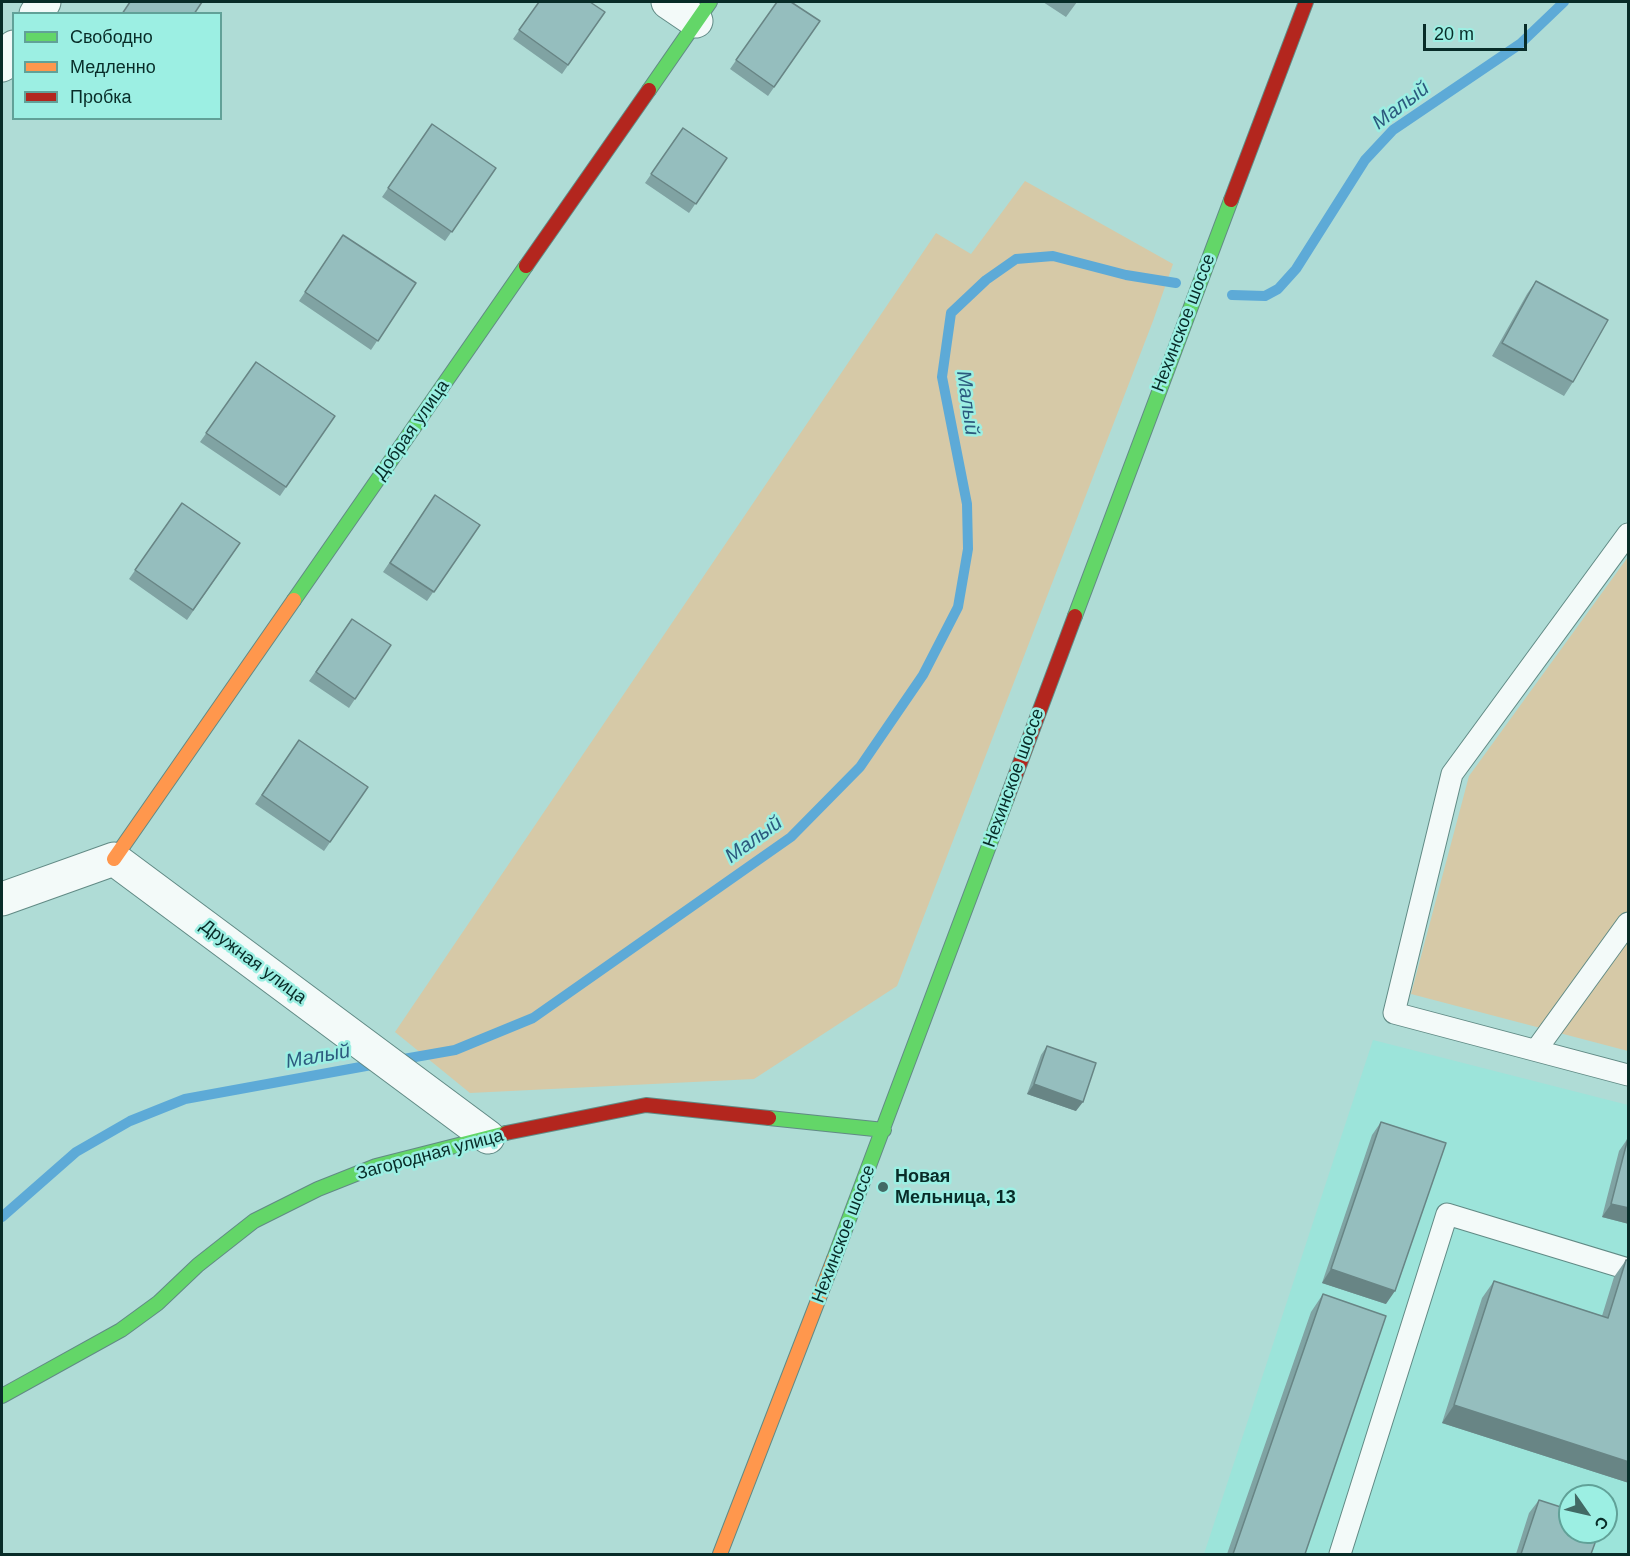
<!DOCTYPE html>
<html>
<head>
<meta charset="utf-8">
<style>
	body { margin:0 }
	#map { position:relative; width:1630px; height:1556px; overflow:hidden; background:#afdcd6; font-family:Helvetica,sans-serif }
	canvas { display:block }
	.frame { position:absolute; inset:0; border:3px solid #082c28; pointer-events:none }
	.legend { position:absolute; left:12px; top:12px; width:210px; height:108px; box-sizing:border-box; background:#9cefe3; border:2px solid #61a198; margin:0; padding:8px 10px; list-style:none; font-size:18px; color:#082c28 }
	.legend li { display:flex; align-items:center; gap:12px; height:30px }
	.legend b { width:30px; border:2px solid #61a198 }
	.north { position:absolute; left:1558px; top:1484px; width:60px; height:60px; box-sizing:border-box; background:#9cefe3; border:2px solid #61a198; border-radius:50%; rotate:124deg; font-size:16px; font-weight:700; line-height:24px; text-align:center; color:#082c28 }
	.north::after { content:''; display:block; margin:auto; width:21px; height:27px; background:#426a65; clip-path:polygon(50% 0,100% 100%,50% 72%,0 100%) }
	.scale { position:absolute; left:1423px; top:24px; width:104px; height:27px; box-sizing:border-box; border:3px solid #082c28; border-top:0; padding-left:8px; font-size:18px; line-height:21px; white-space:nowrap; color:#082c28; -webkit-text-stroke:4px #9cefe3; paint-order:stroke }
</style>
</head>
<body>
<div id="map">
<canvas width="1630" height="1556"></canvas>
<div class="frame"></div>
<ul class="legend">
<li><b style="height:8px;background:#63d668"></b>Свободно</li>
<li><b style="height:8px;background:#ff974d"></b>Медленно</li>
<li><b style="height:8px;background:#b3261e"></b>Пробка</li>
</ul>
<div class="north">С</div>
<div class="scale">20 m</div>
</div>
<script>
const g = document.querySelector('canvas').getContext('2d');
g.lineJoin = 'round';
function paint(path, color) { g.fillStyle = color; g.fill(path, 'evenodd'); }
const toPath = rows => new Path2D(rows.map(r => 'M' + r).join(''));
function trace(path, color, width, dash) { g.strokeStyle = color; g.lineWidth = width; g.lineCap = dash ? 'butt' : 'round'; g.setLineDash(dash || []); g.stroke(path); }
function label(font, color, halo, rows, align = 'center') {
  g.font = font + ' Helvetica,sans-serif'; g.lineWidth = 5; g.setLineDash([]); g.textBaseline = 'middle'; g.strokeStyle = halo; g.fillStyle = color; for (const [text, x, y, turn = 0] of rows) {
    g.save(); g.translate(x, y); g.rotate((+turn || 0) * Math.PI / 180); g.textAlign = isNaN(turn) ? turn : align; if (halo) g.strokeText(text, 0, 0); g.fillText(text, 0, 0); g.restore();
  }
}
const built = toPath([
	[1373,1040,1628,1105,1628,1554,1204,1554],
	[1570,1496,1606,1496,1606,1532,1570,1532]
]);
const green = toPath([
	[1025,181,1173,264,1153,321,897,986,754,1079,470,1093,395,1032,936,233,971,254],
	[1628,557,1628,1051,1411,994,1469,776]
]);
const stream = toPath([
	[1232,295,1265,296,1278,289,1296,269,1365,160,1393,130,1520,44,1564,2],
	[398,1060,455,1050,533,1018,791,837,860,767,923,675,958,607,968,549,967,504,942,377,951,313,986,280,1016,259,1053,256,1126,275,1176,283],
	[2,1217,76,1152,130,1121,185,1099,377,1064]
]);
const lane = toPath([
	[1628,534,1452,774,1394,1013,1628,1075],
	[1536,1050,1628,923],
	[1340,1554,1447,1214,1628,1269]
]);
const street = toPath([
	[668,2,696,21],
	[36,14,44,2],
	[2,65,14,47],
	[2,899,114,859,488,1137]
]);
const fast = toPath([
	[649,90,710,2],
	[294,600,526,266],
	[1075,616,1231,200],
	[769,1118,884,1130],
	[834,1259,1007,798],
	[2,1396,121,1330,158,1303,198,1265,254,1221,318,1189,376,1166,506,1133]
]);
const slow = toPath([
	[114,859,294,600],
	[720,1554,834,1259]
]);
const jam = toPath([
	[1231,200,1306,2],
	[526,266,649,90],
	[1007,798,1075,616],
	[506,1133,646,1105,769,1118]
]);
const wall = toPath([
	[539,2,605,12,562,74,513,39],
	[777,2,820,21,768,96,730,69],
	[1043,2,1077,2,1066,17],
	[432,124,496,168,445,241,382,197],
	[683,128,727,158,689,213,645,183],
	[343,235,416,283,371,350,299,301],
	[1536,281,1573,382,1564,396,1492,356,1527,294],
	[256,362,335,416,280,496,200,442],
	[435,495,480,525,427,601,383,572],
	[182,503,240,543,187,620,129,579],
	[352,619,391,645,349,708,309,681],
	[299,740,368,787,324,851,255,804],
	[1047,1046,1076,1111,1027,1094,1041,1055],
	[1381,1122,1386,1304,1322,1283,1372,1135],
	[1628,1138,1629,1224,1602,1217,1619,1151],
	[1626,1260,1629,1260,1629,1483,1442,1423,1482,1298,1494,1281,1602,1316,1614,1277],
	[1323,1294,1305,1554,1227,1554,1311,1312],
	[1539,1500,1591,1554,1516,1554,1529,1513]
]);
const shadedWall = toPath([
	[1034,1084,1083,1102,1076,1111,1027,1094],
	[1611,1204,1629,1208,1629,1224,1602,1217],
	[1331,1269,1395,1291,1386,1304,1322,1283],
	[1454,1405,1629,1462,1629,1483,1442,1423]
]);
const building = toPath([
	[130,2,202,2,194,14,122,14,130,2],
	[539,2,590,2,605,12,568,65,519,30,539,2],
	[777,2,791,2,820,21,774,87,736,60,777,2],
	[432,124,496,168,452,232,388,188,432,124],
	[683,128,727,158,696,204,651,174,683,128],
	[343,235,416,283,378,341,305,292,343,235],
	[1536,281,1608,320,1573,382,1502,343,1536,281],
	[256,362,335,416,286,487,206,433,256,362],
	[435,495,480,525,434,592,390,563,435,495],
	[182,503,240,543,193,610,135,570,182,503],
	[352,619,391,645,355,699,316,672,352,619],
	[299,740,368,787,330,842,262,795,299,740],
	[1047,1046,1096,1063,1083,1102,1034,1084,1047,1046],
	[1381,1122,1446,1143,1395,1291,1331,1269,1381,1122],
	[1628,1138,1629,1138,1629,1208,1611,1204,1628,1138],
	[1626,1260,1629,1260,1629,1462,1454,1405,1494,1281,1608,1318,1626,1260],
	[1323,1294,1386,1316,1305,1554,1233,1554,1323,1294],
	[1539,1500,1570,1510,1570,1532,1599,1532,1591,1554,1521,1554,1539,1500]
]);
const markers = [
	[883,1187,6,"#426a65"]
];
const streetNames = [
	["Нехинское шоссе",1184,323,-69],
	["Добрая улица",412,430,-55],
	["Нехинское шоссе",1014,778,-70],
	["Дружная улица",253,962,37],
	["Загородная улица",430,1155,-15],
	["Нехинское шоссе",844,1234,-69]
];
const poiNames = [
	["Новая",895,1177],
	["Мельница, 13",895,1198]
];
const waterNames = [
	["Малый",1401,106,-37],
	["Малый",967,403,82],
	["Малый",754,840,-36],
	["Малый",318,1057,-10]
];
paint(built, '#9ce4da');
paint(green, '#d6c9a7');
trace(stream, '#5daad7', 10);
trace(lane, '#618a85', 23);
trace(street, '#618a85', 35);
trace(fast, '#618a85', 16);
trace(slow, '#618a85', 16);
trace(jam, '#618a85', 16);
trace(lane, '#f3faf9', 21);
trace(street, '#f3faf9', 33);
trace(fast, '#63d668', 14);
trace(slow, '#ff974d', 14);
trace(jam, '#b3261e', 14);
paint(wall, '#80a3a3');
paint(shadedWall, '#688585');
paint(building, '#95bebe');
trace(building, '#688585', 1.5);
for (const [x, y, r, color] of markers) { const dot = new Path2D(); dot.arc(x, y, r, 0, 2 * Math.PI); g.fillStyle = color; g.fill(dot); trace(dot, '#9cefe3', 2); }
label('18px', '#082c28', '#9cefe3', streetNames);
label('bold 18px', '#082c28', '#9cefe3', poiNames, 'left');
label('italic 20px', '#2c5a7e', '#9cefe3', waterNames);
</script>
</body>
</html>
